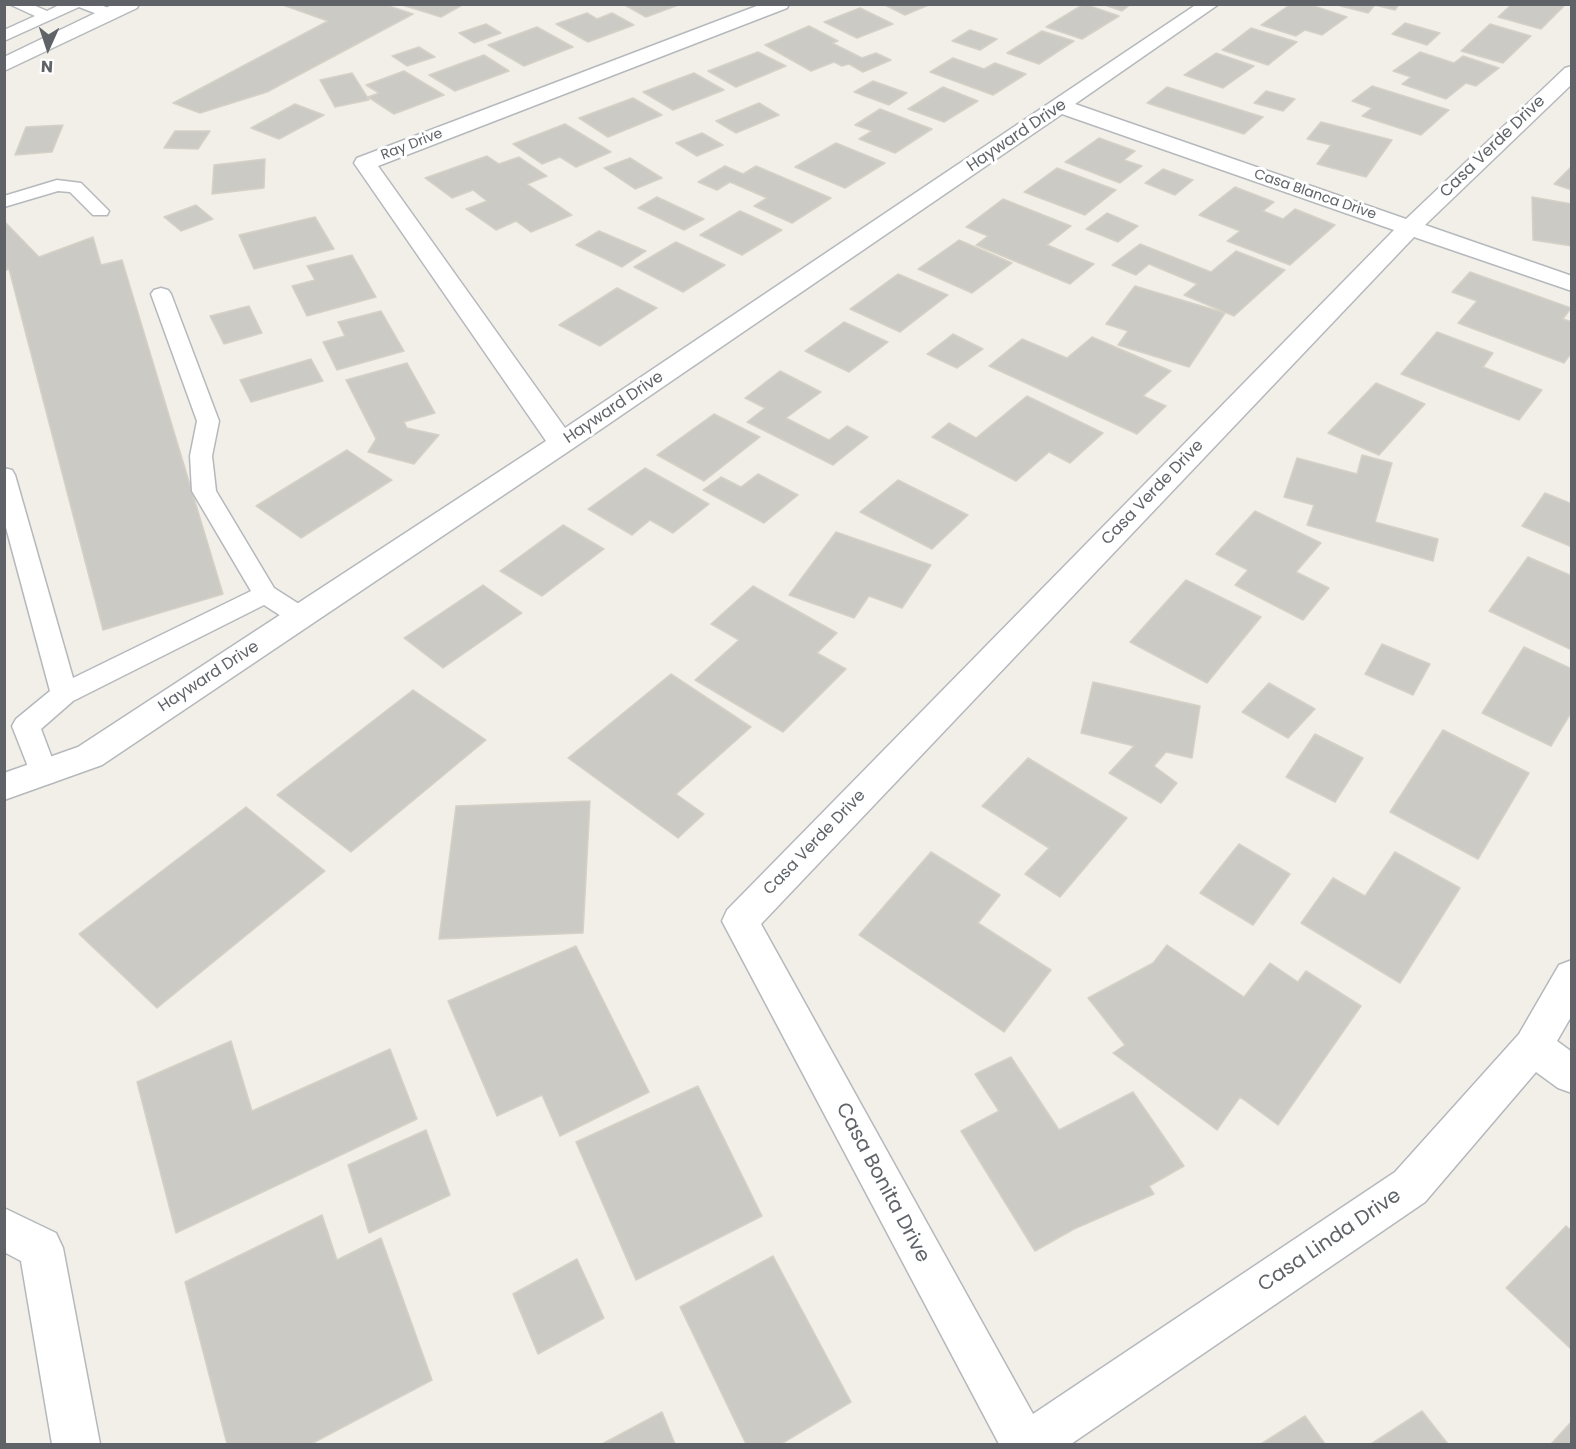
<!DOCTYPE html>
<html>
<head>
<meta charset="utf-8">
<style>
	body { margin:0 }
	#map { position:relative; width:1576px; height:1449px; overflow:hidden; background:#f1efe8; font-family:Poppins,sans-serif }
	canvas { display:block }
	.frame { position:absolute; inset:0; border:6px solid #5f6368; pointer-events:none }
	.north { position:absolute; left:18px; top:18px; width:60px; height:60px; -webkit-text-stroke:4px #fff; paint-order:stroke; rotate:183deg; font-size:16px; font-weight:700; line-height:24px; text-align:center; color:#5f6368 }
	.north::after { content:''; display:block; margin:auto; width:21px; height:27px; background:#5f6368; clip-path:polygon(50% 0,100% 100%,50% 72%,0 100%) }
</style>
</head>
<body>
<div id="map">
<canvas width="1576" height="1449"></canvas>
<div class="frame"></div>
<div class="north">N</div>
</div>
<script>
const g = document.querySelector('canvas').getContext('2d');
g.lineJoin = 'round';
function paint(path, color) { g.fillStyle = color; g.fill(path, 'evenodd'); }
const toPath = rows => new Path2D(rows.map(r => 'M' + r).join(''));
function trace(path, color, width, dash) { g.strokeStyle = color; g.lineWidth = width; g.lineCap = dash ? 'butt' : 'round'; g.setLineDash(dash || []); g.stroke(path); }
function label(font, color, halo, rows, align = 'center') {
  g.font = font + ' Poppins,sans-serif'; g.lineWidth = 6; g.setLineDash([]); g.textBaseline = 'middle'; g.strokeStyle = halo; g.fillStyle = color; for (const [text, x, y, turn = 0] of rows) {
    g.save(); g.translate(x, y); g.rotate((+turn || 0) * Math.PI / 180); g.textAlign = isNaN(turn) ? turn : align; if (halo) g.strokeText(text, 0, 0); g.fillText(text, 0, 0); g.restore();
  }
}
const building = toPath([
	[280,4,383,4,413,14,267,92,200,113,173,103,328,21,280,4],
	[399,4,464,4,441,17,399,4],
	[623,4,681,4,646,17,623,4],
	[883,4,931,4,905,15,883,4],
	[1084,4,1119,16,1082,39,1046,27,1084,4],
	[1102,4,1131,4,1122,11,1102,4],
	[1291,4,1308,4,1347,17,1322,35,1305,30,1296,36,1261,25,1291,4],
	[1333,4,1399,4,1395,10,1375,5,1368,13,1333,4],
	[1512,4,1558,4,1564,6,1541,29,1498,17,1512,4],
	[860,8,893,24,857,38,824,22,860,8],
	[587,13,597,19,612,13,634,25,588,42,556,24,587,13],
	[1405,23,1440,33,1427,45,1392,34,1405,23],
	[486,24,501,33,474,43,459,33,486,24],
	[1490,24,1531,36,1503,63,1461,51,1490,24],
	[809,26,838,41,832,43,862,58,876,53,891,60,863,72,849,64,842,66,834,62,811,71,765,45,809,26],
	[537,27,573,47,524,66,488,45,537,27],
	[1251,28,1297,42,1268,65,1222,50,1251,28],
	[970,30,997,39,980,50,952,41,970,30],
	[1042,31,1074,41,1039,64,1007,53,1042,31],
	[419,47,435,57,407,66,392,56,419,47],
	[758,52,786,66,736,87,708,71,758,52],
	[1420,52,1454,63,1463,56,1499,68,1476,86,1466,83,1446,99,1402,84,1411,77,1393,71,1420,52],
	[1216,53,1254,66,1223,88,1184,75,1216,53],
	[484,55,509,71,455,91,429,75,484,55],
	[953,58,984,69,995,63,1026,74,993,95,930,72,953,58],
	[404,71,444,95,394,114,368,97,379,93,366,85,404,71],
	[352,73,369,100,335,107,320,80,352,73],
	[694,73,724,90,673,110,643,92,694,73],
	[873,81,907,93,889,105,854,92,873,81],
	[1372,86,1449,110,1421,135,1362,116,1372,108,1352,101,1372,86],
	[943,87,978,101,944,122,908,109,943,87],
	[1167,87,1263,117,1244,134,1147,103,1167,87],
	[1266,91,1295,99,1283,111,1254,103,1266,91],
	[633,98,662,115,608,137,579,118,633,98],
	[759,103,779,115,736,133,716,121,759,103],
	[295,104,324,115,279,139,251,128,295,104],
	[880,109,932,129,895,153,859,139,872,131,855,125,880,109],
	[1321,122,1392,140,1366,177,1317,164,1331,145,1307,139,1321,122],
	[565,124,611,152,576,167,560,157,542,164,513,144,565,124],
	[63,125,52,152,15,155,26,127,63,125],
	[175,131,210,131,198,149,164,148,175,131],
	[702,133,723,145,697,156,676,143,702,133],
	[1099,138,1135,151,1124,160,1142,166,1120,183,1065,162,1099,138],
	[836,143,885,163,845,188,795,167,836,143],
	[487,156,499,164,519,157,547,176,527,184,572,215,531,232,516,221,496,230,466,209,487,201,473,190,452,198,425,178,487,156],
	[630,158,662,178,635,189,604,168,630,158],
	[265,159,264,188,212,194,214,165,265,159],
	[725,166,743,174,756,166,831,198,792,223,754,206,767,198,730,182,717,190,698,182,725,166],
	[1572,166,1572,190,1554,184,1572,166],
	[1057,168,1116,190,1085,215,1024,192,1057,168],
	[1163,169,1193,180,1175,195,1145,183,1163,169],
	[1235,187,1274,202,1263,211,1283,219,1295,209,1335,225,1290,265,1227,241,1240,231,1199,215,1235,187],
	[657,197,704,219,684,230,638,208,657,197],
	[1532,197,1572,204,1572,246,1533,240,1532,197],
	[1003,199,1071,226,1047,245,1094,264,1070,284,976,245,988,236,966,227,1003,199],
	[196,205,213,219,181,231,164,217,196,205],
	[740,211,782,230,742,255,700,235,740,211],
	[1107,213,1138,226,1118,242,1086,229,1107,213],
	[315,217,334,249,254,269,239,235,315,217],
	[4,221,39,257,93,237,101,265,122,260,223,594,103,630,9,269,4,271,4,221],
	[599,231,646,251,622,267,576,245,599,231],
	[959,240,1012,263,972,293,918,269,959,240],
	[676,242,725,265,683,292,634,267,676,242],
	[1140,244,1211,272,1236,251,1285,270,1234,316,1184,295,1197,284,1149,264,1136,275,1112,265,1140,244],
	[352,255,376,297,307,316,292,286,315,280,307,266,352,255],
	[1470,272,1571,308,1563,319,1572,322,1572,352,1564,363,1458,323,1477,301,1452,292,1470,272],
	[898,274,948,295,900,332,850,309,898,274],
	[1135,286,1225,313,1189,367,1118,345,1128,331,1106,324,1135,286],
	[617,288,657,308,600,346,559,325,617,288],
	[249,306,262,333,224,344,210,316,249,306],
	[381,311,404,351,337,370,323,342,345,336,338,322,381,311],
	[844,322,888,342,849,372,805,351,844,322],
	[1437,332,1493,353,1483,367,1542,390,1519,420,1401,374,1437,332],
	[953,334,983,349,957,368,927,354,953,334],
	[1092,337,1171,371,1143,396,1166,406,1137,434,989,366,1022,339,1067,358,1092,337],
	[311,359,323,381,251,402,240,380,311,359],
	[407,363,435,413,404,422,407,428,439,435,414,464,368,452,376,439,346,380,407,363],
	[780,371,821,392,786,418,829,440,847,426,868,437,833,465,747,422,765,408,745,398,780,371],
	[1376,383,1425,404,1379,455,1328,433,1376,383],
	[1027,396,1103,433,1070,463,1049,452,1016,481,932,437,949,423,976,438,1027,396],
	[714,414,760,437,704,481,657,455,714,414],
	[347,450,392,480,301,538,256,506,347,450],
	[1362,455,1392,463,1375,522,1438,539,1433,561,1307,525,1314,505,1284,497,1297,458,1357,474,1362,455],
	[645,468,709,504,673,533,650,520,632,535,588,509,645,468],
	[758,474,798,495,764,523,703,490,721,477,741,487,758,474],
	[898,480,968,515,932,549,860,512,898,480],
	[1545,493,1572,504,1572,547,1522,526,1545,493],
	[1255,511,1321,543,1296,572,1329,588,1303,620,1235,585,1248,570,1216,554,1255,511],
	[563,525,604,549,542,596,500,571,563,525],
	[836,532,931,565,902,608,869,596,854,618,789,595,836,532],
	[1528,557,1572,576,1572,650,1489,611,1528,557],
	[1186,580,1261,617,1207,683,1130,642,1186,580],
	[483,585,522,613,443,668,404,638,483,585],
	[753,586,837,633,817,653,846,669,783,732,695,680,739,640,711,624,753,586],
	[1382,644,1430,664,1413,695,1365,674,1382,644],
	[1524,647,1572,669,1572,711,1551,746,1482,713,1524,647],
	[671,674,751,727,676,794,704,814,678,838,568,758,671,674],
	[1093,682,1200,706,1192,758,1166,752,1154,766,1177,783,1161,803,1109,773,1134,746,1081,733,1093,682],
	[1269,683,1315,709,1288,738,1242,712,1269,683],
	[413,690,486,740,351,852,277,795,413,690],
	[1443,730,1529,773,1478,859,1390,812,1443,730],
	[1315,734,1363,758,1335,802,1286,777,1315,734],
	[1028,758,1127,818,1060,897,1025,874,1049,848,982,806,1028,758],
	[590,801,583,933,439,939,456,806,590,801],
	[246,807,325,871,157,1008,79,934,246,807],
	[1239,844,1290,874,1253,925,1200,893,1239,844],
	[931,852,1000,895,978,923,1051,970,1004,1032,859,935,931,852],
	[1395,852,1460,888,1400,983,1301,923,1333,878,1365,896,1395,852],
	[1167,945,1244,997,1270,963,1298,982,1306,971,1361,1006,1278,1125,1240,1097,1217,1130,1113,1053,1125,1045,1088,998,1153,963,1167,945],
	[576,946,649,1092,560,1136,542,1095,497,1116,448,1001,576,946],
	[231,1041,252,1111,390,1049,417,1119,176,1233,137,1082,231,1041],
	[1011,1057,1059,1130,1133,1092,1184,1166,1149,1186,1154,1194,1074,1229,1035,1251,961,1131,999,1111,975,1074,1011,1057],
	[698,1086,762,1216,636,1280,576,1142,698,1086],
	[426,1130,450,1195,369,1233,348,1165,426,1130],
	[322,1215,337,1260,381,1238,432,1380,311,1444,227,1444,185,1282,322,1215],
	[1566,1226,1572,1231,1572,1350,1506,1288,1566,1226],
	[773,1256,851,1402,781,1444,746,1444,680,1307,773,1256],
	[577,1259,604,1318,538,1354,513,1294,577,1259],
	[1422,1411,1448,1444,1371,1444,1422,1411],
	[662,1412,675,1444,602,1444,662,1412],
	[1305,1416,1325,1444,1261,1444,1305,1416],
	[1572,1421,1572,1444,1551,1444,1572,1421]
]);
const service = toPath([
	[9,4,31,4,47,11,61,4,99,4,115,11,118,14,110,19,79,7,4,41,4,30,35,16,9,4],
	[57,180,81,183,109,211,107,215,93,215,70,192,58,191,4,207,4,196,57,180],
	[161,288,168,290,171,294,219,421,212,456,216,491,274,588,310,611,314,617,310,623,301,626,292,623,264,605,73,701,41,729,58,774,54,782,44,785,34,782,12,726,16,719,50,691,4,520,4,468,12,470,15,475,73,678,251,591,192,491,190,456,197,421,151,294,154,290,161,288]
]);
const minor = toPath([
	[762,4,789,4,787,8,378,166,565,428,1197,4,1219,4,1075,104,1406,219,1565,68,1572,66,1572,84,1425,225,1572,276,1572,291,1414,237,761,924,1033,1414,1395,1172,1519,1034,1559,965,1572,960,1572,1015,1557,1041,1572,1052,1572,1093,1558,1088,1536,1072,1425,1202,1071,1444,999,1444,722,921,727,910,1394,230,1062,114,572,449,102,765,4,800,4,773,78,747,546,441,354,163,357,158,762,4],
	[4,1208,56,1233,63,1248,100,1444,52,1444,21,1261,4,1252,4,1208]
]);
const tertiary = toPath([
	[114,4,139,4,137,8,4,71,4,57,114,4]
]);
const farStreetnames = [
	["Ray Drive",412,145,-21],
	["Casa Blanca Drive",1315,195,19]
];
const streetNames = [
	["Hayward Drive",1017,136,-34],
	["Casa Verde Drive",1493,147,-44],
	["Hayward Drive",614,408,-34],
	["Casa Verde Drive",1153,493,-46],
	["Hayward Drive",209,677,-33],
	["Casa Verde Drive",815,843,-46]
];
const nearStreetnames = [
	["Casa Bonita Drive",882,1183,62],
	["Casa Linda Drive",1330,1241,-34]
];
paint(building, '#cccac5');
trace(building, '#d6d1c6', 1.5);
trace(service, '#b5b8bc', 3);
trace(minor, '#b5b8bc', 3);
trace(tertiary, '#b5b8bc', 3);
paint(service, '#fff');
paint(minor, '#fff');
paint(tertiary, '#fff');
label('14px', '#5f6368', '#fff', farStreetnames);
label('16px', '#5f6368', '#fff', streetNames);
label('20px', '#5f6368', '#fff', nearStreetnames);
</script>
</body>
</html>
